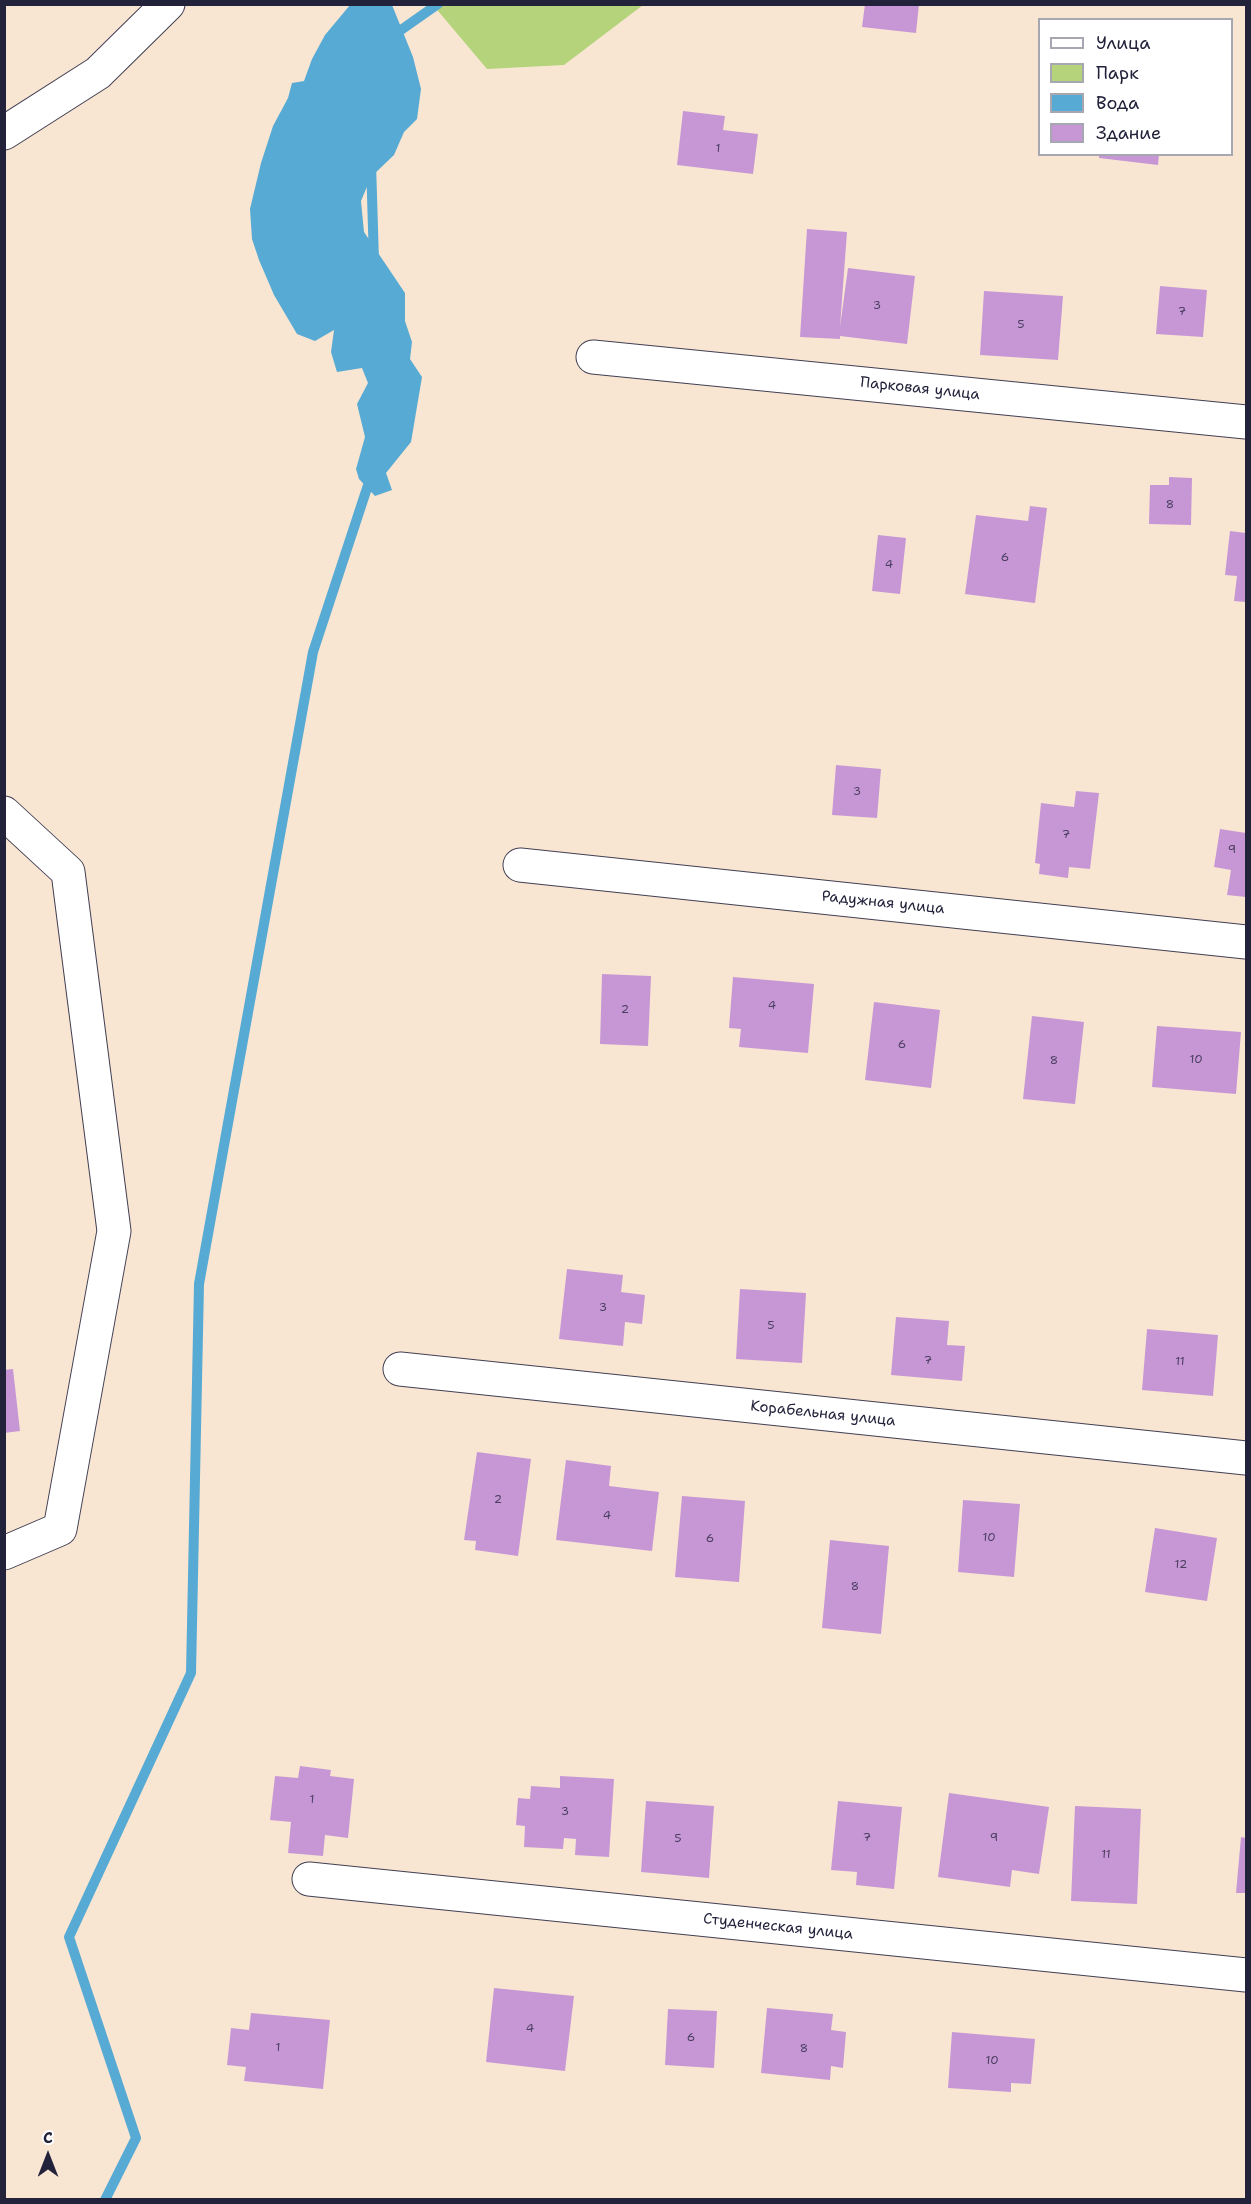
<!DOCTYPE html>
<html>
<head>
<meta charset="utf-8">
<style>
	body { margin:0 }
	#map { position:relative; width:1251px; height:2204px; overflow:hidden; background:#f8e6d3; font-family:"Shantell Sans",sans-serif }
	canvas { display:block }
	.frame { position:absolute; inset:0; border:6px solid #22223b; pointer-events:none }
	.legend { position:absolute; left:1038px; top:18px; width:195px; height:138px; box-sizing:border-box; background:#fff; border:2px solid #a7a7b1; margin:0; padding:8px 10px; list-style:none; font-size:18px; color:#22223b }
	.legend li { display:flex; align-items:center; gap:12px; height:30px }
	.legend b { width:30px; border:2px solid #a7a7b1 }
	.north { position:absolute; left:18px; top:2126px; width:60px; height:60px; -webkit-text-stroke:4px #fff; paint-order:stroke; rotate:0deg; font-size:16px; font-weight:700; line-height:24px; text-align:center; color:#22223b }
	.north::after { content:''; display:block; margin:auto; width:21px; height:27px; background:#22223b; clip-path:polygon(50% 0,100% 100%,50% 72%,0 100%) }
</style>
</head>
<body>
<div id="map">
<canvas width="1251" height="2204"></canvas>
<div class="frame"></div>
<ul class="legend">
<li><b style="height:8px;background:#fff"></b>Улица</li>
<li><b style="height:16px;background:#b4d37a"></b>Парк</li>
<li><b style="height:16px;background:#57aad3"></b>Вода</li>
<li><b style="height:16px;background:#c797d5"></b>Здание</li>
</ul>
<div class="north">С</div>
</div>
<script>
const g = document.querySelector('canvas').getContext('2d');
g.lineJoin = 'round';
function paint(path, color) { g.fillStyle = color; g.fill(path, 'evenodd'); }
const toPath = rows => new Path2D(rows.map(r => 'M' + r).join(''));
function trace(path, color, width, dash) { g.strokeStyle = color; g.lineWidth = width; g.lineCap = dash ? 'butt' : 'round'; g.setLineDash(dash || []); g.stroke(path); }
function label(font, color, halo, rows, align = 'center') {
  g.font = font + ' "Shantell Sans",sans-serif'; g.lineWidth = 5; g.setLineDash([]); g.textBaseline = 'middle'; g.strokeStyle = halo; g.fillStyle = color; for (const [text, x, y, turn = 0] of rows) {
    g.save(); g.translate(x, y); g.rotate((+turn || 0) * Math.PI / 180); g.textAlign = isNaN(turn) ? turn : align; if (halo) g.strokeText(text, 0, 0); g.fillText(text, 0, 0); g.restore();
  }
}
const green = toPath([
	[433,5,433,4,643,5,564,65,487,69]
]);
const water = toPath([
	[350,5,392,5,413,57,421,89,417,119,404,132,394,155,371,177,361,201,364,232,405,293,405,321,412,342,410,359,422,377,411,442,386,473,392,490,375,496,359,479,356,469,365,437,357,404,368,383,362,368,337,372,331,352,334,330,315,341,297,334,274,295,259,260,252,239,250,209,261,163,273,126,288,98,292,83,304,81,312,59,325,35]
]);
const stream = toPath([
	[391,37,438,4],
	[371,163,374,261],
	[105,2200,136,2138,69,1937,191,1673,199,1284,313,652,371,476]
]);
const building = toPath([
	[865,4,919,4,916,33,862,27],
	[683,111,725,116,723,130,758,134,753,174,677,165],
	[1099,154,1159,154,1158,165,1099,158],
	[807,229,847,232,840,327,848,268,915,276,907,344,840,336,840,339,800,337],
	[1160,286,1207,290,1203,337,1156,334],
	[984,291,1063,296,1058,360,980,355],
	[1169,477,1192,478,1191,525,1149,524,1150,485,1169,485],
	[1030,506,1047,508,1035,603,965,594,976,515,1028,521],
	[1230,531,1246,533,1246,602,1234,601,1237,576,1225,575],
	[878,535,906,538,900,594,872,591],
	[836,765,881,769,877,818,832,815],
	[1076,791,1099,793,1090,869,1069,867,1068,878,1039,874,1040,864,1035,863,1041,803,1074,807],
	[1220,829,1246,833,1246,897,1227,895,1231,870,1214,867],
	[602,974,651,976,648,1046,600,1044],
	[733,977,814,984,808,1053,739,1047,741,1029,729,1028],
	[874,1002,940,1010,931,1088,865,1080],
	[1032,1016,1084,1022,1075,1104,1023,1099],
	[1157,1026,1241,1032,1236,1094,1152,1087],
	[567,1269,623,1275,621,1292,645,1295,642,1324,625,1322,623,1346,559,1339],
	[740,1289,806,1293,802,1363,736,1359],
	[896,1317,949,1321,947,1345,965,1346,962,1381,891,1375],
	[1147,1329,1218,1335,1213,1396,1142,1390],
	[13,1369,20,1431,4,1433,4,1370],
	[477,1452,531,1459,518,1556,475,1550,476,1541,464,1540],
	[566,1460,611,1466,609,1486,659,1492,652,1551,556,1540],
	[682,1496,745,1501,739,1582,675,1577],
	[963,1500,1020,1504,1014,1577,958,1572],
	[1155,1528,1217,1538,1207,1601,1145,1592],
	[830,1540,889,1546,881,1634,822,1628],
	[300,1766,331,1770,330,1776,354,1779,348,1838,325,1835,323,1856,288,1853,291,1822,270,1820,275,1776,298,1778],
	[560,1776,614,1779,609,1857,575,1855,576,1839,564,1838,563,1849,524,1847,525,1826,516,1825,518,1798,530,1799,531,1786,560,1788],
	[949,1793,1049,1807,1039,1874,1012,1870,1010,1887,938,1877],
	[646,1801,714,1806,709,1878,641,1872],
	[838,1801,902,1807,894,1889,856,1885,857,1872,831,1870],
	[1075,1806,1141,1809,1137,1904,1071,1901],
	[1241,1837,1246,1838,1246,1893,1236,1893],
	[494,1988,574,1996,565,2071,486,2062],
	[767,2008,833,2014,831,2030,846,2032,843,2068,831,2066,830,2080,761,2073],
	[668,2009,717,2011,714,2068,665,2065],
	[251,2013,330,2020,323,2089,244,2081,246,2067,227,2065,231,2028,249,2030],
	[952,2032,1035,2039,1031,2084,1011,2083,1011,2092,948,2088]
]);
const street = toPath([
	[4,133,98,73,168,4],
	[593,357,1246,422],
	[4,813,68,872,114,1231,60,1529,4,1553],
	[520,865,1246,942],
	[400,1369,1246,1458],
	[309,1879,1246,1975]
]);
const numberNames = [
	["1",718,149],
	["3",877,306],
	["7",1182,312],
	["5",1021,325],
	["8",1170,505],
	["6",1005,558],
	["4",889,565],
	["3",857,792],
	["7",1066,835],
	["9",1232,850],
	["4",772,1006],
	["2",625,1010],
	["6",902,1045],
	["10",1196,1060],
	["8",1054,1061],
	["3",603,1308],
	["5",771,1326],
	["7",928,1361],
	["11",1180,1362],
	["2",498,1500],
	["4",607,1516],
	["10",989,1538],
	["6",710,1539],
	["12",1181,1565],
	["8",855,1587],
	["1",312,1800],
	["3",565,1812],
	["7",867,1838],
	["9",994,1838],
	["5",678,1839],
	["11",1106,1855],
	["4",530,2029],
	["6",691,2038],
	["1",278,2048],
	["8",804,2049],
	["10",992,2061]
];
const streetNames = [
	["Парковая улица",920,389,6],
	["Радужная улица",883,903,6],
	["Корабельная улица",823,1414,6],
	["Студенческая улица",778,1927,6]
];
paint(green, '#b4d37a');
paint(water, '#57aad3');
trace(stream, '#57aad3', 10);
paint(building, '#c797d5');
trace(street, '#423f52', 35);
trace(street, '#fff', 33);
label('12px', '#4b3f62', null, numberNames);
label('15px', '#22223b', '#fff', streetNames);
</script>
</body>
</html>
